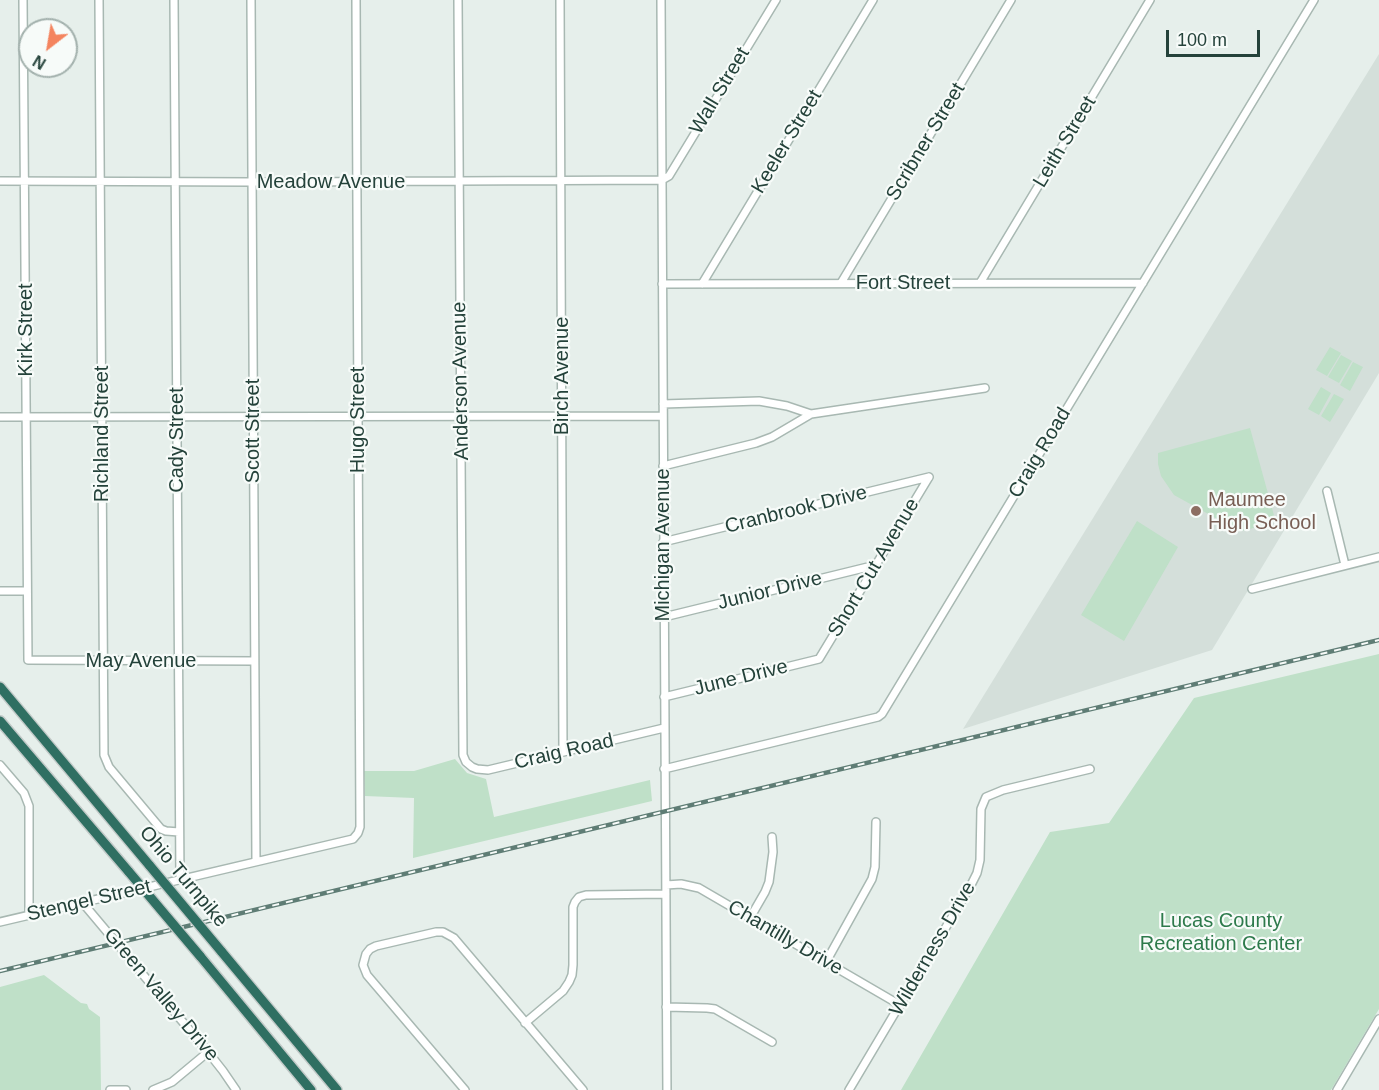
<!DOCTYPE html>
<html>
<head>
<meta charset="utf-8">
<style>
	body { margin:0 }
	#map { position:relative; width:1379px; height:1090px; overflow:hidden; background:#e6efeb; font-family:Arial,sans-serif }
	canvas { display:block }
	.north { position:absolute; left:18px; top:18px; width:60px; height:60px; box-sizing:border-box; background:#f7fbf9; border:2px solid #a3b1ad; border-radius:50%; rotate:211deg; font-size:16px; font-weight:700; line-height:24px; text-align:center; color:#24423a }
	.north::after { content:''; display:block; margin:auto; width:21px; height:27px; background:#f4845f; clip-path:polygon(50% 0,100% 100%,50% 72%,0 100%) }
	.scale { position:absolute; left:1166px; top:30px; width:94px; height:27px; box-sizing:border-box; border:3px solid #24423a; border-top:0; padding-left:8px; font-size:18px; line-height:21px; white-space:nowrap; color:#24423a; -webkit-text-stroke:4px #f7fbf9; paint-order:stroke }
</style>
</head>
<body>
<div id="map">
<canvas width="1379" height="1090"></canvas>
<div class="north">N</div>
<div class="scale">100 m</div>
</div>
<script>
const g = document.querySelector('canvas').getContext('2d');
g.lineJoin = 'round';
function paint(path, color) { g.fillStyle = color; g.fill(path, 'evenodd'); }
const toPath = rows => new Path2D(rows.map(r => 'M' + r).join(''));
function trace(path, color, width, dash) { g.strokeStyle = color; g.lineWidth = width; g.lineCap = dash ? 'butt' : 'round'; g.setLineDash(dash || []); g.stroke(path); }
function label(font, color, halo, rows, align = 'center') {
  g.font = font + ' Arial,sans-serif'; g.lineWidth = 4.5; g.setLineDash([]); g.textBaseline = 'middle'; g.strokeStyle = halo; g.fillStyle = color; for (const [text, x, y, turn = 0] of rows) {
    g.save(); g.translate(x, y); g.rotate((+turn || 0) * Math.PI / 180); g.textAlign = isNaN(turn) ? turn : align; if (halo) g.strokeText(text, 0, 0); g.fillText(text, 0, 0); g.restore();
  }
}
const built = toPath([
	[1379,54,1379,373,1212,650,963,729]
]);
const green = toPath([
	[1330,347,1341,353,1327,376,1316,370],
	[1341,355,1352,361,1339,383,1328,377],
	[1353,362,1363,367,1350,391,1340,385],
	[1321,387,1331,393,1319,415,1308,409],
	[1334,394,1344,399,1330,422,1321,416],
	[1250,428,1275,519,1248,530,1239,531,1174,495,1161,476,1158,464,1158,453],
	[1137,521,1178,547,1124,641,1081,615],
	[1379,654,1379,1009,1331,1090,901,1090,1050,832,1109,823,1194,698],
	[455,759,467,773,486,779,494,817,650,780,652,801,413,858,414,798,365,796,364,771,414,771],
	[44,975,81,1003,87,1004,89,1009,100,1017,101,1090,0,1090,0,987]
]);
const minor = toPath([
	[23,0,28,660,254,661],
	[99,0,104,755,109,767,161,829,166,831,179,832],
	[174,0,180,879],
	[251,0,256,861],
	[458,0,463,755,466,762,472,767,477,769,488,770,664,728],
	[560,0,563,752],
	[661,0,667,1090],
	[0,181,252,182,662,180,669,176,776,0],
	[841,283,1011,0],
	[980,283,1150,0],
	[662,284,1143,283],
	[702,284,873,0],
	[663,404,759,401,787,406,811,414],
	[0,417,663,416],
	[663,466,756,443,772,437,811,414,985,388],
	[1327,491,1345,565],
	[663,542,929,477],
	[1252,589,1379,557],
	[0,591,27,591],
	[664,617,876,565],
	[664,697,819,659,929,477],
	[0,765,24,793,29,806,29,915],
	[664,769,878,717,882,714,1314,0],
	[666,885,681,884,699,888,900,1005],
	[82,902,208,1052,223,1071,236,1090],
	[750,918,765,892,769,882,773,852,772,837],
	[0,922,353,839,358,833,360,827,356,0],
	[826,962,872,879,875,867,876,822],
	[666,1007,707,1008,715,1009,772,1042],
	[525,1023,563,991,569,982,572,975,573,965,573,907,575,902,579,897,586,895,666,894],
	[110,1090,126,1090],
	[153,1090,172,1082,208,1052],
	[465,1090,367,975,363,965,366,954,370,949,376,946,436,932,443,932,454,938,583,1090],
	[849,1090,971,885,977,873,980,860,981,809,986,797,1003,790,1090,769],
	[1337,1090,1379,1019]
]);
const highway = toPath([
	[0,687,150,866],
	[0,721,129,872],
	[221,951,337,1090],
	[200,956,311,1090]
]);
const rail = toPath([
	[0,971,1379,640]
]);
const highwayBridge = toPath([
	[150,866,221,951],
	[129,872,200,956]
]);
const markers = [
	[1196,511,6,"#8d6e63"]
];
const streetNames = [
	["Wall Street",720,91,-59],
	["Keeler Street",787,142,-59],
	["Scribner Street",926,142,-59],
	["Leith Street",1065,142,-59],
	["Meadow Avenue",331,182],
	["Fort Street",903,283],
	["Kirk Street",26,330,-90],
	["Birch Avenue",562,376,-90],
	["Anderson Avenue",461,381,-91],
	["Hugo Street",358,420,-90],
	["Scott Street",253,431,-90],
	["Richland Street",102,434,-90],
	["Cady Street",177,440,-90],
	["Craig Road",1040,453,-59],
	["Cranbrook Drive",796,510,-14],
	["Michigan Avenue",663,545,-90],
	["Short Cut Avenue",874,568,-59],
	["Junior Drive",770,591,-14],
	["May Avenue",141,661],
	["June Drive",741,678,-14],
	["Craig Road",564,752,-13],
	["Ohio Turnpike",183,877,50],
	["Stengel Street",89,901,-13],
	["Chantilly Drive",785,938,30],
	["Wilderness Drive",933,949,-60],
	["Green Valley Drive",161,995,50]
];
const educationNames = [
	["Maumee",1208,500],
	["High School",1208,523]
];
const parkNames = [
	["Lucas County",1221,921],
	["Recreation Center",1221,944]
];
paint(built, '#d4dfda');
paint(green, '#bfe0c8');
trace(minor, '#a8b8b2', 10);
trace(highway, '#c2cac8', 12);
trace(minor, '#fff', 7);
trace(highway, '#2f6f62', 9);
trace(rail, '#5f7d75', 4.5);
trace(rail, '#f7fbf9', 2, [7]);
trace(highwayBridge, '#c2cac8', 12, []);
trace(highwayBridge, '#2f6f62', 9);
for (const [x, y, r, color] of markers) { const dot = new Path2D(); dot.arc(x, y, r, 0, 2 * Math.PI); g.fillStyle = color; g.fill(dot); trace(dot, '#f7fbf9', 2); }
label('20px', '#24423a', '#f7fbf9', streetNames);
label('20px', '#785e54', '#f7fbf9', educationNames, 'left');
label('20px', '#2d7a4b', '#f7fbf9', parkNames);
</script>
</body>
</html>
